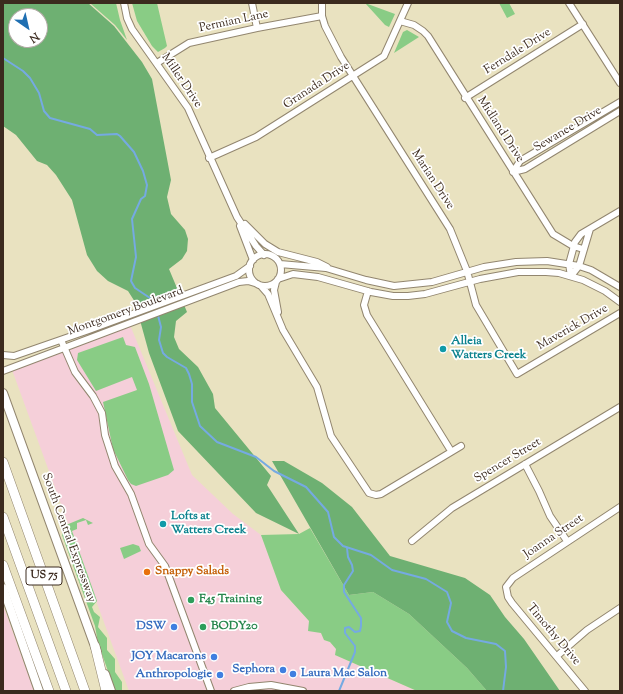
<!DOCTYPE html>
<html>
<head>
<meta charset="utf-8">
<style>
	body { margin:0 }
	#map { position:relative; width:623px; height:694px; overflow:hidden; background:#e9e2c0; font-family:"Sorts Mill Goudy",serif }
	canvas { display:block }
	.frame { position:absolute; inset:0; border:4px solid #3b2a1e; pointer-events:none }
	.north { position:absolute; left:8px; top:8px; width:40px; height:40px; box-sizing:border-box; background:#fff; border:1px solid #b1aaa5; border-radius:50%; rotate:146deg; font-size:11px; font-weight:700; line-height:16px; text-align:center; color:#3b2a1e }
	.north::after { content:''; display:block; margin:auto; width:14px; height:18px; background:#1f6fb2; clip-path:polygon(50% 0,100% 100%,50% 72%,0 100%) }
</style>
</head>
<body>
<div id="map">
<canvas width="623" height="694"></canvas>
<div class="frame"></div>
<div class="north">N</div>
</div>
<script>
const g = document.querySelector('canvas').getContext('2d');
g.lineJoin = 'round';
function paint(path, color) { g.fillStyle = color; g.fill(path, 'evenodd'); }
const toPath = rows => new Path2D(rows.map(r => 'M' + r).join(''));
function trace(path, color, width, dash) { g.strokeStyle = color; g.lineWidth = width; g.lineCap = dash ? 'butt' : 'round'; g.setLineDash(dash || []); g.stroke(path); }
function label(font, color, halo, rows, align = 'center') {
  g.font = font + ' "Sorts Mill Goudy",serif'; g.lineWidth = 3.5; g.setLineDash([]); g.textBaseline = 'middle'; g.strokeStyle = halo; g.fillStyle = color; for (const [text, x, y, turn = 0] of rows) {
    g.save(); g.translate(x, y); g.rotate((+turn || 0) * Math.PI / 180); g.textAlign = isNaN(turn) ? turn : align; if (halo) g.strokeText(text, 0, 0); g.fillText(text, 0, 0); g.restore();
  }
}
const built = toPath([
	[130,325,192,475,233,514,261,535,281,590,309,621,316,631,321,633,324,640,330,642,336,649,335,655,417,691,129,691,11,367],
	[3,605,34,691,3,691]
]);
const green = toPath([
	[116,3,120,20,127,40,115,25,91,4],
	[132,3,157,3,167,46,165,48,158,52,152,46,137,21],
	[365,3,395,14,389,27,385,25],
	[499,3,509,3,515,14,507,18],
	[407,30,419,37,394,53,403,32],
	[123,337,126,345,135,347,149,384,174,470,168,475,136,486,131,484,128,480,113,449,103,402,137,390,132,377,96,391,77,360,78,353],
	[83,518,93,523,88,525,86,520,77,523,77,529,72,531,97,601,92,607,94,612,100,617,98,627,107,638,107,650,115,659,115,672,122,682,122,691,115,691,98,643,95,626,62,535,66,525],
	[310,528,349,595,373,592,409,614,467,668,487,691,417,691,335,655,336,649,330,642,324,640,321,633,308,631,309,621,281,590,261,535,299,534],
	[133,544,139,546,141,551,124,559,120,548]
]);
const forest = toPath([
	[3,3,88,3,114,26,142,62,152,79,171,180,167,197,171,214,185,230,188,239,187,251,182,259,169,269,187,312,176,321,174,337,179,349,198,367,213,394,215,408,271,476,267,485,299,534,256,513,178,431,149,353,135,302,128,291,108,281,97,271,87,255,72,200,56,175,47,165,37,161,16,135,3,126],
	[16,16,40,16,40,40,16,40],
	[272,461,284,461,322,483,352,507,390,556,465,578,490,595,505,617,524,639,560,691,487,691,467,668,409,614,373,592,349,595]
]);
const stream = toPath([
	[3,58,23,71,30,78,39,93,44,111,50,118,90,129,97,135,117,134,120,136,134,152,143,171,147,185,145,196,141,199,132,219,136,257,131,281,135,288,150,298,156,308,161,327,159,340,163,353,167,357,186,368,189,374,192,384,192,402,200,426,217,442,256,457,274,471,306,487,328,512,334,537,343,546,371,555,392,570,426,579,447,592,451,603,447,622,452,631,466,638,496,644,505,651,506,667,503,691],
	[339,691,355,652,355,646,345,633,345,628,349,627,355,632,360,631,361,626,361,618,344,592,344,585,353,571,352,565,348,557,347,548]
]);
const minor = toPath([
	[124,3,127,18,132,29,188,108,237,217,256,246,264,255],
	[252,3,257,28],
	[322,3,322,16,325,26,341,57,450,229,467,271,476,305,517,374,620,313],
	[569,3,620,83],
	[400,21,414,25,423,31,428,36,553,234,573,246,583,249],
	[157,63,189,43,257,28,322,16],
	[465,98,583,24],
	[209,158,256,137,384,56,408,3],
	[513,172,520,161,620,102],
	[513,172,525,169,620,111],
	[245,224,265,244,278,252,317,262,327,267],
	[240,226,253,260],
	'249 270a16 16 0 1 1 32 0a16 16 0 1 1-32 0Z',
	[280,264,326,268,366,280,394,286,432,282,484,267,516,262,547,261,579,266,591,270,620,287],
	[571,276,569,264,575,242,581,234,620,211],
	[571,276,579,266,590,229],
	[278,279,293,274,318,277,371,292,393,296,408,296,425,294,480,279,518,272,546,272,559,273,583,280,605,291,620,302],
	[276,282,274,290,278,312],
	[261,286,268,294,283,330,317,387,331,436,369,493,376,495,381,494,461,446],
	[368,291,364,305,367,315,451,451],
	[61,340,75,372,93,396,102,413,105,435,115,466,131,494,149,544,165,566,211,691],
	[3,355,14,356,89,330,236,276,250,266],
	[3,371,239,282,248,281,258,284],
	[525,464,539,491,550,516,567,541],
	[412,541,452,508,620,407],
	[557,656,587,630,620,608],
	[234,691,249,687,271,685,303,691],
	[585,691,512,603,508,597,506,587,513,578,620,507]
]);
const major = toPath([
	[3,393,97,652],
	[3,588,39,691],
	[105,674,111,691]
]);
const highway = toPath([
	[3,462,85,691],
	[3,517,66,691],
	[3,565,49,691],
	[95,646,106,691]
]);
const markers = [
	[443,349,4,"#0f9aa8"],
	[163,524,4,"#0f9aa8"],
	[147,572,4,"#e8710a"],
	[191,600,4,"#2e9e5b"],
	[174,627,4,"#3f7fe0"],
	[203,627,4,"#2e9e5b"],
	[214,657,4,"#3f7fe0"],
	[283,670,4,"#3f7fe0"],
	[293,674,4,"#3f7fe0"],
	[220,675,4,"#3f7fe0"]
];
const shields = [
	[44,576,36]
];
const shieldNames = [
	["US 75",44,576]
];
const streetNames = [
	["Permian Lane",234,22,-12],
	["Ferndale Drive",518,52,-32],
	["Miller Drive",181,81,56],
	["Granada Drive",317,86,-33],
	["Midland Drive",500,130,57],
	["Sewanee Drive",568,130,-31],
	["Marian Drive",432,180,57],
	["Montgomery Boulevard",126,312,-20],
	["Maverick Drive",573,328,-30],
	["Spencer Street",508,461,-31],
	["Joanna Street",554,537,-34],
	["South Central Expressway",68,538,70],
	["Timothy Drive",553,635,50]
];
const cultureNames = [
	["Alleia",451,342],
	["Watters Creek",451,356],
	["Lofts at",171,517],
	["Watters Creek",171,531]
];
const foodNames = [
	["Snappy Salads",155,572]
];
const leisureNames = [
	["F45 Training",199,600],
	["BODY20",211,627]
];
const shopNames = [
	["DSW",166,627],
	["JOY Macarons",206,657],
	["Sephora",275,670],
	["Laura Mac Salon",301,674,"left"],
	["Anthropologie",212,675]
];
paint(built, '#f5cfd9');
paint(green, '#89cc85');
paint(forest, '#6eb072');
trace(stream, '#75aae2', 2);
trace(minor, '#92866f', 8);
trace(major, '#92866f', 10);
trace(highway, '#92866f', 10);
trace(minor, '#fff', 6);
trace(major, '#fff', 8);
trace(highway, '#fff', 9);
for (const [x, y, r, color] of markers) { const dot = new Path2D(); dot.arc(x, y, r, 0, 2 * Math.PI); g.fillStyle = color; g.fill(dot); trace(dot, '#fff', 1.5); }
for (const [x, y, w] of shields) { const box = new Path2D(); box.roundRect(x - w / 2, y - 9, w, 18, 3); g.fillStyle = '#fff'; g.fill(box); trace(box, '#3b2a1e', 1); }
label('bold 11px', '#3b2a1e', null, shieldNames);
label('12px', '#3b2a1e', '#fff', streetNames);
label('bold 12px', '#0d838f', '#fff', cultureNames, 'left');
label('bold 12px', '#c56008', '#fff', foodNames, 'left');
label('bold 12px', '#27864d', '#fff', leisureNames, 'left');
label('bold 12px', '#366cbe', '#fff', shopNames, 'right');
</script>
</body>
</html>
